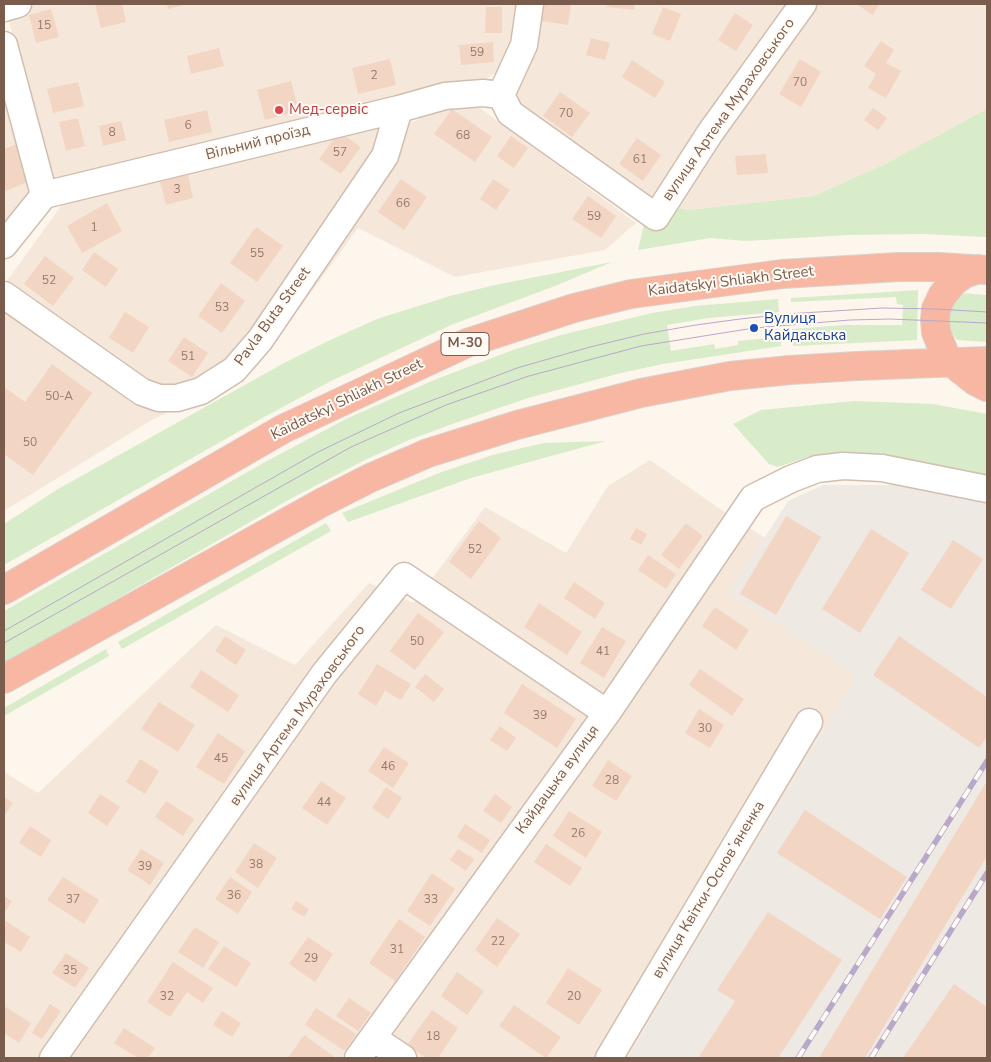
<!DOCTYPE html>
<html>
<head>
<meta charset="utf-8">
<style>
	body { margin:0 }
	#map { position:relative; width:991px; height:1062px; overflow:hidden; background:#fdf6ec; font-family:"Nunito Sans",sans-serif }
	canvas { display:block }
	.frame { position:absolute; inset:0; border:5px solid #7a5c4d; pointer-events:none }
</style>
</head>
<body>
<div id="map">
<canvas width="991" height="1062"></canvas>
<div class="frame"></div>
</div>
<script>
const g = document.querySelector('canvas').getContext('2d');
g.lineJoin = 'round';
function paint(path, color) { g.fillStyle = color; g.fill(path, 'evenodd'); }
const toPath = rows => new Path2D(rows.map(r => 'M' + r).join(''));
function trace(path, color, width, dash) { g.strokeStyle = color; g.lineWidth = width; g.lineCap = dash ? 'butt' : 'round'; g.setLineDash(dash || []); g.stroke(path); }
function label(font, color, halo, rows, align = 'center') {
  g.font = font + ' "Nunito Sans",sans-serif'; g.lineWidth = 4; g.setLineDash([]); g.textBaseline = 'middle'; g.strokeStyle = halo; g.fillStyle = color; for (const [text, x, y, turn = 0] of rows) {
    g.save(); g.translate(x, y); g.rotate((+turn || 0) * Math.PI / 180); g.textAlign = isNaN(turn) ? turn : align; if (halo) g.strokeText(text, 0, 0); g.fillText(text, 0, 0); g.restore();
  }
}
const residential = toPath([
	[4,4,516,4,514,39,503,68,483,81,53,179],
	[537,4,987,4,987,109,887,163,814,196,688,210,647,201,515,103],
	[4,72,37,190,4,235],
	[476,105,636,223,605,250,455,277,358,228,255,369,150,421,4,511,4,285,66,199,366,129,416,121,440,106],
	[650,460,723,511,765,538,729,593,856,676,627,1058,4,1058,4,772,38,793,216,625,295,665,369,583,414,603,485,507,566,553,608,486]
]);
const industrial = toPath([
	[823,485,934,485,987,498,987,1058,627,1058,856,676,729,593,788,501]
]);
const green = toPath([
	[987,109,987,237,923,234,848,235,746,241,711,238,638,250,645,220,647,201,688,210,814,196,887,163],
	[612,262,555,286,451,325,331,381,266,416,4,565,4,524,58,489,286,362,326,342,377,319,450,296,495,285],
	[918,290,917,340,793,346,792,329,844,325,902,325,903,305,897,304,896,297,791,302,791,298],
	[961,293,987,295,987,342,957,340,949,329,948,315,949,302],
	[778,299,779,312,708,318,667,325,671,351,714,344,715,349,738,345,738,341,781,337,781,346,663,364,621,373,528,398,452,424,409,440,367,459,290,499,4,664,4,611,265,462,348,418,434,380,513,350,561,335,652,313,695,306],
	[855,401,933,404,987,414,987,476,842,453,807,457,778,467,769,464,733,424,761,410],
	[606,441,471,478,348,522,342,513,439,473,496,454,544,443],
	[326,523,331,531,122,649,118,642],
	[106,649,109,656,4,716,4,708]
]);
const building = toPath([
	[95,4,122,4,126,22,101,28],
	[167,4,188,4,168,9],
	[537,4,571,4,568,25,535,20],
	[608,4,635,4,634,10,607,7],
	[856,4,877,4,879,5,873,15],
	[486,7,502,7,502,33,485,33],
	[663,7,681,14,670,41,652,34],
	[51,9,59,37,36,43,29,15],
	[735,13,753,25,736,51,718,40],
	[591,38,610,43,605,60,586,55],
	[881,41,894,50,886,63,901,71,886,98,868,88,876,74,864,66],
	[493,42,494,62,461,65,459,45],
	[219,48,224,66,191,74,187,56],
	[390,59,396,85,358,94,352,68],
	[800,59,821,72,801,107,779,94],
	[632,60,665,82,655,98,622,77],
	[291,81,299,111,265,120,257,90],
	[78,82,84,106,53,113,47,89],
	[560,92,590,113,572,137,543,116],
	[873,108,887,118,878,130,864,120],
	[452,109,492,137,475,162,434,134],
	[207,110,212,132,169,142,164,120],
	[78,118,85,146,66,151,59,122],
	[121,121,126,140,103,146,99,126],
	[339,132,361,147,341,174,319,159],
	[511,136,528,148,514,168,497,156],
	[637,138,661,155,643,181,619,164],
	[17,144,32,180,6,191,4,186,4,149],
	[766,154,768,173,737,175,735,156],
	[188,175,193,198,166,205,160,182],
	[401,179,427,197,404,230,378,212],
	[493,179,510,190,496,210,480,199],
	[588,196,616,216,601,238,572,219],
	[107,203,122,231,82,253,67,226],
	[256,227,283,246,257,282,230,263],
	[94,252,118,269,106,287,82,270],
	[45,256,74,278,53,306,24,284],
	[221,283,245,301,222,333,198,316],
	[125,312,149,327,133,353,109,338],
	[184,337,208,353,192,377,168,361],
	[52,364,92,393,33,475,4,454,4,387,25,402],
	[786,516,821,537,776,615,740,594],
	[479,521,501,538,471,579,449,562],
	[686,523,703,536,679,569,661,555],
	[636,528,647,534,641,545,630,539],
	[871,529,909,553,860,633,822,609],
	[953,540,983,559,951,609,921,590],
	[648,555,676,574,666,589,638,570],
	[574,582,605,603,595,619,564,598],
	[539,603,582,632,567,655,524,627],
	[715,607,749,630,736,650,702,626],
	[418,613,444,632,415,670,390,651],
	[602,627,626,641,604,678,580,663],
	[225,636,246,650,236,665,215,651],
	[899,636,987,697,987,736,979,748,873,675],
	[377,664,411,684,401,700,385,691,376,706,358,694],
	[700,669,744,699,732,716,689,685],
	[201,670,239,695,228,712,190,687],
	[425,674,444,689,434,702,415,687],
	[522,684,576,719,557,748,504,713],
	[159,702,195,725,178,752,141,729],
	[699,709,724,725,710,748,685,733],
	[500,726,516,738,507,751,490,740],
	[218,733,245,751,224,784,196,767],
	[384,747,409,763,393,788,368,771],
	[140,759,159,771,145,794,126,782],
	[608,760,632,776,616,801,592,786],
	[321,781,346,798,327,825,302,808],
	[987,781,987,856,865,1058,819,1058],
	[386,787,402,798,388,819,372,808],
	[100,794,120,807,107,826,88,813],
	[495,794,512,807,501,823,483,811],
	[4,797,13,803,4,816],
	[166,801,194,819,183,836,155,817],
	[805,810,907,877,880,919,777,853],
	[569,811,602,832,586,858,553,836],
	[465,824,490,840,482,853,457,837],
	[30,826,51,840,41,857,19,843],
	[254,843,277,858,258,888,235,872],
	[546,844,582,868,570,886,534,862],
	[141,849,164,863,150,885,127,870],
	[458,849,474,859,466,871,450,860],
	[432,873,455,889,430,926,407,911],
	[63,877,99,900,84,924,47,900],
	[230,877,252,892,238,914,215,899],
	[4,896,12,901,4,913],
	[296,901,309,909,304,917,291,909],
	[768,912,842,960,778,1058,698,1058,735,1001,717,990],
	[497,918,520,934,497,967,475,950],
	[399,919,425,937,395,981,369,963],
	[6,921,30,937,21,952,4,942,4,925],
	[195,927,219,942,203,968,178,952],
	[308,937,333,954,315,982,289,964],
	[224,946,251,963,236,987,208,969],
	[66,953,89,968,75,988,52,973],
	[173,962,213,988,203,1003,187,992,170,1017,147,1002],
	[568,968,602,990,579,1025,546,1003],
	[457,972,484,991,467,1015,441,996],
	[954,984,987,1007,987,1058,903,1058],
	[349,998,371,1013,358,1031,336,1016],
	[50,1004,61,1011,42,1039,32,1033],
	[514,1005,561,1037,546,1058,499,1026],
	[4,1006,31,1023,19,1043,4,1033],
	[316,1008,356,1034,345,1051,305,1025],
	[432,1010,458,1028,438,1058,426,1058,407,1045],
	[222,1011,241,1023,232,1037,213,1025],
	[124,1028,155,1048,148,1058,138,1058,114,1043],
	[304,1035,336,1058,288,1058]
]);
const minor = toPath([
	[530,4,524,45,501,95,510,113,656,217,710,133,803,4],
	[4,8,18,4],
	[4,45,44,195],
	[44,195,399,109,445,96,483,93,501,95],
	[4,245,44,195],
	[4,295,142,392,159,398,177,398,201,391,234,370,260,340,385,156,399,109],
	[373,1038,403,1058],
	[53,1058,324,674,404,576,607,713],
	[358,1058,607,713,753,498,791,479,817,469,843,466,882,468,987,489],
	[609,1058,809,722]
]);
const highway = toPath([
	[978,269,964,274,953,282,942,296,936,309,935,320,936,332,945,355,950,361,975,381,987,387],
	[4,590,283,429,467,343,574,308,631,294,782,274,898,267,939,267,987,270],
	[4,679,323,502,370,478,428,453,517,425,641,393,730,376,790,370,857,366,987,361]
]);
const tram = toPath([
	[4,631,318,452,399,413,517,368,590,347,644,334,696,325,740,319,786,314,882,308,936,309,987,312],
	[4,643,351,447,446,405,529,376,641,346,754,328,850,320,890,319,987,323]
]);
const rail = toPath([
	[798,1058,987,761],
	[871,1058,987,873]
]);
const markers = [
	[279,110,5,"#e0444e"],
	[754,328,5,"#1a4fb4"]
];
const numberNames = [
	["15",44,26],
	["59",477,53],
	["2",374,76],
	["70",800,83],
	["70",566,114],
	["6",188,126],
	["8",112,133],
	["68",463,136],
	["57",340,153],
	["61",640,160],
	["3",177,190],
	["66",403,204],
	["59",594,217],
	["1",94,228],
	["55",257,254],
	["52",49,281],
	["53",222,308],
	["51",188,357],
	["50-А",59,397],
	["50",30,443],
	["52",475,550],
	["50",417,642],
	["41",603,652],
	["39",540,716],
	["30",705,729],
	["45",221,759],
	["46",388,767],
	["28",612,781],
	["44",324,803],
	["26",578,834],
	["38",256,865],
	["39",145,867],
	["36",234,896],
	["37",73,900],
	["33",431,900],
	["22",498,942],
	["31",397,950],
	["29",311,959],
	["35",70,971],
	["32",167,997],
	["20",574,997],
	["18",433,1037]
];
const shields = [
	[465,344,48]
];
const shieldNames = [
	["М-30",465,344]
];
const healthNames = [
	["Мед-сервіс",289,110]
];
const streetNames = [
	["вулиця Артема Мураховського",729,110,-55],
	["Вільний проїзд",258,143,-14],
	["Kaidatskyi Shliakh Street",731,282,-7],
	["Pavla Buta Street",273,317,-54],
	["Kaidatskyi Shliakh Street",347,400,-26],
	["вулиця Артема Мураховського",298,716,-54],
	["Кайдацька вулиця",558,780,-54],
	["вулиця Квітки-Основʼяненка",709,890,-59]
];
const transitNames = [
	["Вулиця",764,319],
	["Кайдакська",764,336]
];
paint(residential, '#f5e8da');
paint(industrial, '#efe9e4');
paint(green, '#d8ecc9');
paint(building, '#f3d5c3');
trace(minor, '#d1beb0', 29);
trace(highway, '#dad1cd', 30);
trace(minor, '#fff', 26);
trace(highway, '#f7b7a3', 28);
trace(tram, '#b9a8c9', 1);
trace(rail, '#b9a8c9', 5.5);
trace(rail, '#fffaf3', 4, [11]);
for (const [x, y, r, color] of markers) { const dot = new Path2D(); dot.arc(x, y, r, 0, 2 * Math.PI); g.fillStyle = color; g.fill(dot); trace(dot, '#fffaf3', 2); }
label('12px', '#987a6a', null, numberNames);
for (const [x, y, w] of shields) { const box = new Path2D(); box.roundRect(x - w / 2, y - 11.5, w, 23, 4); g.fillStyle = '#fffaf3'; g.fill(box); trace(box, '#7a5c4d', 1); }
label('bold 14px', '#7a5c4d', null, shieldNames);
label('15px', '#be3a42', '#fffaf3', healthNames, 'left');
label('15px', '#7a5c4d', '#fffaf3', streetNames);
label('15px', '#164399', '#fffaf3', transitNames, 'left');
</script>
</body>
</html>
